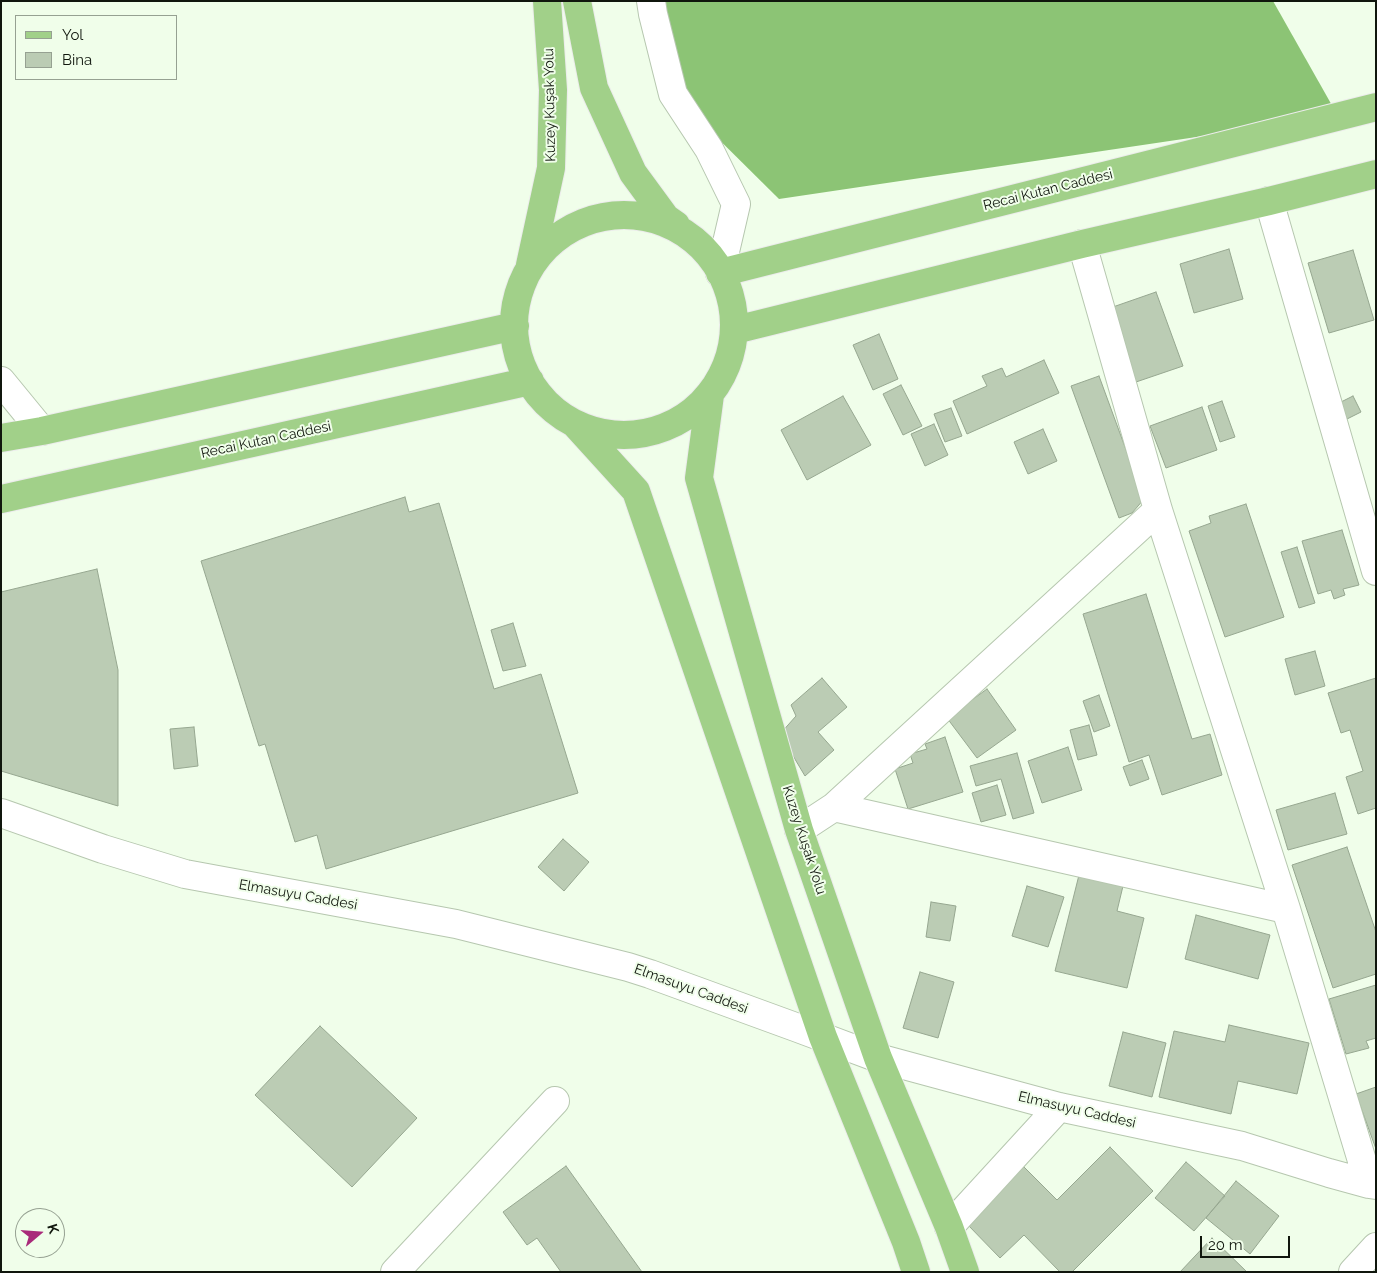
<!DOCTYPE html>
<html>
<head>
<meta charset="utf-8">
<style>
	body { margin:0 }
	#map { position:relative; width:1377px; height:1273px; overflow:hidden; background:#f0feea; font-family:Raleway,sans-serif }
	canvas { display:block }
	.frame { position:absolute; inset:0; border:2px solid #10160d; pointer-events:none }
	.legend { position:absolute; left:15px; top:15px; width:162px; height:65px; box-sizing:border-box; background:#f0feea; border:1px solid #96a192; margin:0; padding:6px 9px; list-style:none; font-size:15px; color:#10160d }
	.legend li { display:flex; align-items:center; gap:10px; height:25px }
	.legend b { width:25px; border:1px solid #96a192 }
	.north { position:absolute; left:15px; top:1208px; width:50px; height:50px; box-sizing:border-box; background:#f0feea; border:1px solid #96a192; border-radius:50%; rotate:72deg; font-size:14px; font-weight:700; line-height:20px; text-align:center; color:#10160d }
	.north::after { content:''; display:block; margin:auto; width:18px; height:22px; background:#a92a7a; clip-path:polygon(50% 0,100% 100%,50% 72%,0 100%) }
	.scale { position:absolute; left:1200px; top:1236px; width:90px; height:22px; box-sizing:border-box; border:2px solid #10160d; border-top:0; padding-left:6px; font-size:15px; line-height:18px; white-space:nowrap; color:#10160d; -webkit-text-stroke:4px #f0feea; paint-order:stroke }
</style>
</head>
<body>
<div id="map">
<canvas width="1377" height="1273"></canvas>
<div class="frame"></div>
<ul class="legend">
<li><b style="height:6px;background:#a1d089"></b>Yol</li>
<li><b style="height:14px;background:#bbccb4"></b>Bina</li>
</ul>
<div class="north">K</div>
<div class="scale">20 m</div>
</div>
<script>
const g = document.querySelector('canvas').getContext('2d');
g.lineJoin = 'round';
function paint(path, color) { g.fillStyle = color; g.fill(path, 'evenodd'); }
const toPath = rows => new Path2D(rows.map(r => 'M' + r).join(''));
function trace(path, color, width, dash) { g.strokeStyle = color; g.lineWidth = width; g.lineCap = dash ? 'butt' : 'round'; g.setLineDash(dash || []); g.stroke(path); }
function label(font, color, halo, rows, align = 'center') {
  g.font = font + ' Raleway,sans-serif'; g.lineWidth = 4; g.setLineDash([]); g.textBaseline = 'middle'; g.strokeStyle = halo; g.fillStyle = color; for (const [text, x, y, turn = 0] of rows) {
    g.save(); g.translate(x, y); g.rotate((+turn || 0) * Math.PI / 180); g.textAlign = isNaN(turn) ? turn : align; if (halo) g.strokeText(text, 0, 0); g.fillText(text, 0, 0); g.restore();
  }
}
const forest = toPath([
	[665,1,1273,1,1338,116,779,199,673,94]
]);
const building = toPath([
	[1229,249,1243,299,1194,313,1180,264,1229,249],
	[1353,250,1374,320,1329,333,1308,263,1353,250],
	[1156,292,1183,366,1136,382,1110,308,1156,292],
	[879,334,898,379,873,390,853,345,879,334],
	[1044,360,1059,393,967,434,953,401,987,386,982,376,1002,368,1006,377,1044,360],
	[1099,376,1144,499,1132,513,1119,518,1071,386,1099,376],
	[901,385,922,426,903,435,883,394,901,385],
	[843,396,871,445,807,480,781,430,843,396],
	[1353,396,1361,412,1345,420,1337,404,1353,396],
	[1222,401,1235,437,1220,442,1208,406,1222,401],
	[1202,407,1217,450,1166,468,1150,426,1202,407],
	[951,408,962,436,945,442,934,414,951,408],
	[934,424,948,455,925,466,911,434,934,424],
	[1043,429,1057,461,1028,474,1014,442,1043,429],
	[405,497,409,512,439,503,494,689,541,674,578,793,326,869,317,835,295,842,265,744,259,746,201,561,405,497],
	[1246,504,1284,617,1225,637,1189,531,1211,523,1209,516,1246,504],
	[1342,530,1359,585,1343,589,1345,595,1334,599,1331,590,1318,594,1302,541,1342,530],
	[1297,547,1315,603,1299,608,1281,552,1297,547],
	[97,569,118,670,118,806,1,771,1,592,97,569],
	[1146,594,1192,739,1210,734,1222,775,1162,795,1149,755,1129,762,1083,614,1146,594],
	[513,623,526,666,503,671,491,630,513,623],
	[1315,651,1325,686,1295,695,1285,659,1315,651],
	[822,678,847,707,818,732,834,750,805,776,780,734,796,716,791,705,822,678],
	[1376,678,1376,808,1358,814,1346,777,1363,771,1350,730,1341,733,1328,693,1376,678],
	[987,689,1016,730,977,758,947,718,987,689],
	[1099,695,1110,726,1094,732,1083,701,1099,695],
	[1089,725,1097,755,1078,760,1070,730,1089,725],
	[194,727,198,766,174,769,170,729,194,727],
	[945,737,963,792,908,809,895,769,913,763,910,754,927,749,925,744,945,737],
	[1068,747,1082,790,1042,803,1028,761,1068,747],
	[1017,753,1034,813,1013,819,1001,779,976,786,970,766,1017,753],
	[1142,760,1149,779,1130,786,1123,767,1142,760],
	[997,785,1006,815,981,822,972,793,997,785],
	[1335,793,1347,834,1288,850,1276,810,1335,793],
	[563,839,589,862,564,891,538,867,563,839],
	[1347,847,1376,932,1376,974,1333,988,1292,865,1347,847],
	[1079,875,1123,886,1117,911,1144,918,1127,988,1055,971,1079,875],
	[1027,886,1064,897,1048,947,1012,936,1027,886],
	[931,902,956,906,950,941,926,937,931,902],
	[1196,915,1270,935,1258,979,1185,959,1196,915],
	[920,972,954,982,938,1038,903,1028,920,972],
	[1376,985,1376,1038,1366,1041,1369,1048,1346,1054,1329,999,1376,985],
	[1229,1025,1309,1043,1297,1094,1238,1081,1231,1114,1159,1097,1174,1031,1225,1042,1229,1025],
	[320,1026,417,1118,352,1187,255,1095,320,1026],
	[1123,1032,1166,1043,1152,1097,1109,1086,1123,1032],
	[1376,1087,1376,1149,1356,1094,1376,1087],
	[1110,1147,1153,1191,1072,1272,1060,1272,1024,1235,1000,1258,967,1224,1024,1167,1057,1200,1110,1147],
	[1186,1162,1225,1196,1194,1231,1155,1198,1186,1162],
	[566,1166,642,1272,561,1272,537,1238,527,1245,503,1212,566,1166],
	[1236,1181,1279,1216,1250,1254,1206,1218,1236,1181],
	[1212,1238,1247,1272,1180,1272,1212,1238]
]);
const minor = toPath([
	[651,1,653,14,673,94,709,149,736,204,720,273],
	[1269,201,1376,571],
	[1082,244,1158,510,1286,909,1369,1184],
	[1,381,42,431],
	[834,807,1286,909],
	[1,813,103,849,185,874,456,924,628,967,650,974,798,1028,878,1058,1059,1107,1242,1146,1329,1173,1369,1184,1376,1185],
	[799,830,834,807,1158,510],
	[949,1227,1059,1107],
	[395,1272,555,1101],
	[1353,1272,1376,1247]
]);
const major = toPath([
	[577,1,594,88,633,173,666,218,676,225],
	'514 325a110 110 0 1 1 220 0a110 110 0 1 1-220 0Z',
	[530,265,551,168,553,90,547,1],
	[720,273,1376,107],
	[735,330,1082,244,1269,201,1376,174],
	[710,395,699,478,799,830,878,1058,949,1227,965,1272],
	[576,425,636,491,823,1037,906,1242,916,1272],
	[1,438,42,431,515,326],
	[1,499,530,381]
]);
const streetNames = [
	["Kuzey Kuşak Yolu",550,105,-91],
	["Recai Kutan Caddesi",1048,190,-14],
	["Recai Kutan Caddesi",266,440,-12],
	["Kuzey Kuşak Yolu",804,840,72],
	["Elmasuyu Caddesi",298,895,10],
	["Elmasuyu Caddesi",691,989,20],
	["Elmasuyu Caddesi",1077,1110,13]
];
paint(forest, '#8cc475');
paint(building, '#bbccb4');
trace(building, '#96a790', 1);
trace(minor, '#b6c7af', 30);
trace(major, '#ececec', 30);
trace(minor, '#fff', 28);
trace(major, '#a1d089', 28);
label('14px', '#10160d', '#f0feea', streetNames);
</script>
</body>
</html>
